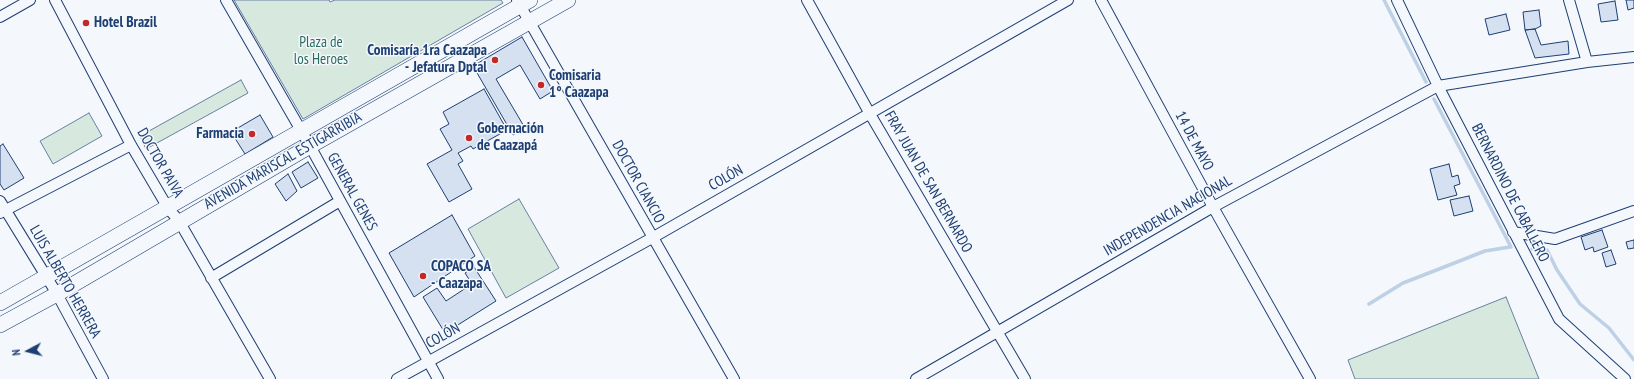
<!DOCTYPE html>
<html>
<head>
<meta charset="utf-8">
<style>
	body { margin:0 }
	#map { position:relative; width:1634px; height:379px; overflow:hidden; background:#f4f7fb; font-family:"PT Sans Narrow",sans-serif }
	canvas { display:block }
	.north { position:absolute; left:8px; top:331px; width:40px; height:40px; -webkit-text-stroke:3px #f4f7fb; paint-order:stroke; rotate:263deg; font-size:11px; font-weight:700; line-height:16px; text-align:center; color:#1d3f73 }
	.north::after { content:''; display:block; margin:auto; width:14px; height:18px; background:#1d3f73; clip-path:polygon(50% 0,100% 100%,50% 72%,0 100%) }
</style>
</head>
<body>
<div id="map">
<canvas width="1634" height="379"></canvas>
<div class="north">N</div>
</div>
<script>
const g = document.querySelector('canvas').getContext('2d');
g.lineJoin = 'round';
function paint(path, color) { g.fillStyle = color; g.fill(path, 'evenodd'); }
const toPath = rows => new Path2D(rows.map(r => 'M' + r).join(''));
function trace(path, color, width, dash) { g.strokeStyle = color; g.lineWidth = width; g.lineCap = dash ? 'butt' : 'round'; g.setLineDash(dash || []); g.stroke(path); }
function label(font, color, halo, rows, align = 'center') {
  g.font = font + ' "PT Sans Narrow",sans-serif'; g.lineWidth = 3; g.setLineDash([]); g.textBaseline = 'middle'; g.strokeStyle = halo; g.fillStyle = color; for (const [text, x, y, turn = 0] of rows) {
    g.save(); g.translate(x, y); g.rotate((+turn || 0) * Math.PI / 180); g.textAlign = isNaN(turn) ? turn : align; if (halo) g.strokeText(text, 0, 0); g.fillText(text, 0, 0); g.restore();
  }
}
const green = toPath([
	[234,0,329,0,330,2,335,0,501,0,503,3,303,119,234,0],
	[241,80,248,93,146,149,140,136,241,80],
	[89,113,102,136,53,164,40,141,89,113],
	[519,199,559,268,506,298,468,229,519,199],
	[1506,297,1539,379,1355,379,1348,360,1506,297]
]);
const stream = toPath([
	[1384,0,1426,82],
	[1434,99,1511,247],
	[1532,249,1547,250,1557,270,1580,304,1609,328,1634,360],
	[1369,304,1403,283,1434,271,1485,251,1510,247]
]);
const building = toPath([
	[1626,0,1634,0,1634,8,1628,10,1626,0],
	[1615,1,1618,20,1601,22,1598,4,1615,1],
	[1539,10,1541,26,1535,29,1525,30,1523,12,1539,10],
	[1506,14,1510,30,1489,35,1485,19,1506,14],
	[1535,29,1541,45,1568,41,1569,54,1535,58,1525,30,1535,29],
	[522,37,553,91,540,99,520,65,496,79,525,128,513,135,473,66,522,37],
	[484,89,507,130,473,149,471,146,458,153,463,161,458,164,472,189,449,202,427,164,452,150,440,129,449,124,443,112,484,89],
	[260,115,273,137,245,154,231,132,260,115],
	[3,144,24,178,4,190,0,184,0,146,3,144],
	[308,162,318,178,301,188,292,172,308,162],
	[1449,164,1452,177,1458,175,1460,184,1454,186,1457,195,1438,200,1430,169,1449,164],
	[288,174,297,191,286,201,275,184,288,174],
	[1469,196,1473,211,1454,216,1450,200,1469,196],
	[452,215,475,256,414,297,389,253,452,215],
	[1602,230,1608,247,1594,252,1593,247,1585,250,1581,237,1602,230],
	[1634,240,1634,248,1628,249,1626,242,1634,240],
	[1611,250,1616,264,1606,267,1602,253,1611,250],
	[474,267,496,301,445,333,423,297,437,288,446,301,472,284,465,273,474,267]
]);
const minor = toPath([
	[55,0,131,145,168,208,179,221,270,379],
	[226,0,310,146,438,379],
	[517,0,734,379],
	[807,0,870,114,1025,379],
	[1101,0,1213,207,1310,379],
	[1397,0,1438,86,1559,319,1625,379],
	[1569,0,1587,62],
	[0,17,30,0],
	[0,201,57,294,103,379],
	[0,213,131,145],
	[1513,232,1555,239,1634,211],
	[211,278,340,201],
	[397,379,652,238,1068,0],
	[916,379,1213,207,1438,86,1587,62,1634,57]
]);
const secondary = toPath([
	[0,303,530,0],
	[0,325,57,294,310,146,568,0]
]);
const markers = [
	[86,23,4,"#c62828"],
	[495,60,4,"#c62828"],
	[541,85,4,"#c62828"],
	[252,134,4,"#c62828"],
	[469,138,4,"#c62828"],
	[423,276,4,"#c62828"]
];
const poiNames = [
	["Hotel Brazil",94,23],
	["Comisaría 1ra Caazapa",487,51,"right"],
	["- Jefatura Dptal",487,68,"right"],
	["Comisaria",549,76],
	["1° Caazapa",549,93],
	["Gobernación",477,129],
	["de Caazapá",477,146],
	["Farmacia",244,134,"right"],
	["COPACO SA",431,267],
	["- Caazapa",431,284]
];
const parkNames = [
	["Plaza de",321,43],
	["los Heroes",321,60]
];
const streetNames = [
	["14 DE MAYO",1194,141,62],
	["AVENIDA MARISCAL ESTIGARRIBIA",283,161,-30],
	["DOCTOR PAIVA",160,163,60],
	["COLÓN",726,178,-30],
	["DOCTOR CIANCIO",638,182,61],
	["FRAY JUAN DE SAN BERNARDO",928,182,60],
	["GENERAL GENES",352,192,61],
	["BERNARDINO DE CABALLERO",1510,193,63],
	["INDEPENDENCIA NACIONAL",1168,216,-30],
	["LUIS ALBERTO HERRERA",65,282,60],
	["COLÓN",443,336,-29]
];
paint(green, '#d7e8df');
trace(green, '#687fa3', 1);
trace(stream, '#bed0e5', 3.5);
paint(building, '#d5e0f0');
trace(building, '#1d3f73', 1);
trace(minor, '#1d3f73', 12);
trace(secondary, '#1d3f73', 16);
trace(minor, '#f4f7fb', 10);
trace(secondary, '#f4f7fb', 15);
for (const [x, y, r, color] of markers) { const dot = new Path2D(); dot.arc(x, y, r, 0, 2 * Math.PI); g.fillStyle = color; g.fill(dot); trace(dot, '#f4f7fb', 1.5); }
label('bold 15px', '#1d3f73', '#f4f7fb', poiNames, 'left');
label('15px', '#2c6c60', '#f4f7fb', parkNames);
label('15px', '#1d3f73', '#f4f7fb', streetNames);
</script>
</body>
</html>
